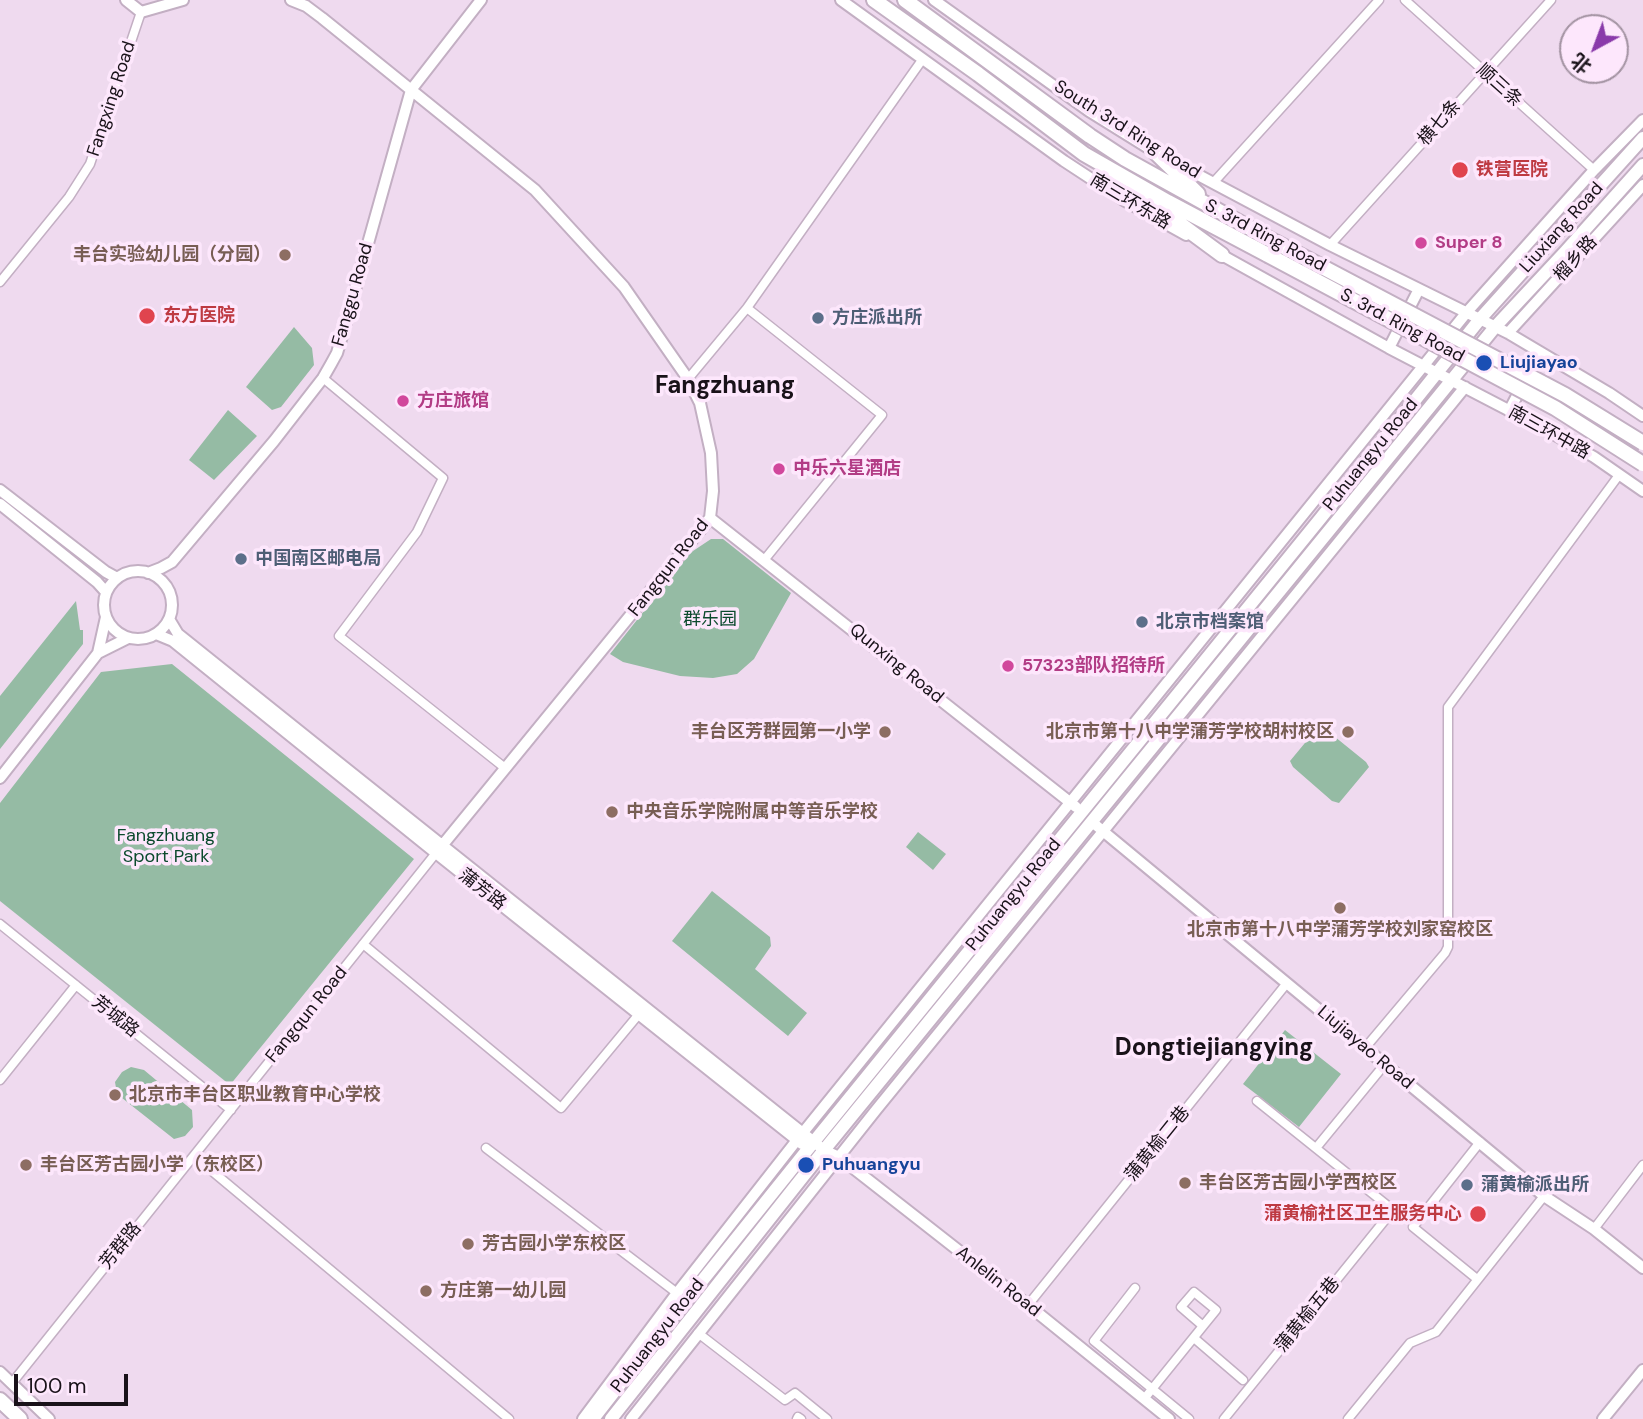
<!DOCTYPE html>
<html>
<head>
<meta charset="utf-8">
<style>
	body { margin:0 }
	#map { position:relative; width:1643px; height:1419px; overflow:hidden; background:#efdaef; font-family:"DM Sans","Noto Sans SC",sans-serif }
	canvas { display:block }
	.north { position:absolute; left:1559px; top:14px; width:70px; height:70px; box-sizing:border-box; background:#fde7fc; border:2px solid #a292a1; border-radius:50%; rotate:221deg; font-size:19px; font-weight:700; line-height:28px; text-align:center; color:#191219 }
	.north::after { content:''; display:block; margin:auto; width:24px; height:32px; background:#8a3aaa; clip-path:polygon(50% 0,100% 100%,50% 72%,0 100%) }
	.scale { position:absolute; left:14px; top:1374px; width:114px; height:32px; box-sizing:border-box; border:4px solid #191219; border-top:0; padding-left:9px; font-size:21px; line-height:24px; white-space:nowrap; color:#191219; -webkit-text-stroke:5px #fde7fc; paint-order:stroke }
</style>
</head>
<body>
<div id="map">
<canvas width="1643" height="1419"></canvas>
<div class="north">北</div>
<div class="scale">100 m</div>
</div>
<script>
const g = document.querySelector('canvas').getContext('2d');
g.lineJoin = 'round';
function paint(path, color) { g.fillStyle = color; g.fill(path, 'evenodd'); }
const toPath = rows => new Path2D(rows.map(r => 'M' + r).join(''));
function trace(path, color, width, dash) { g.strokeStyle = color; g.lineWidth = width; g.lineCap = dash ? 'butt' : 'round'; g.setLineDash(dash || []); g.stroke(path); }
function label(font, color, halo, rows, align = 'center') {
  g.font = font + ' "DM Sans","Noto Sans SC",sans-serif'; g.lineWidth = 7; g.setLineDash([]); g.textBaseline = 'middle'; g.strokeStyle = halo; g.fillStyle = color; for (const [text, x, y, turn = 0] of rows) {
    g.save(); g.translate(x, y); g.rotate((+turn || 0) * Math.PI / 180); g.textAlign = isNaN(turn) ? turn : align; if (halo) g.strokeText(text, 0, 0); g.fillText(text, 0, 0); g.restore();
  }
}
const green = toPath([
	[294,327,312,348,314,365,281,407,272,410,246,387],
	[228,410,257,436,214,480,189,460],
	[711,539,723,539,791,593,754,659,737,674,713,678,680,676,623,662,610,654,690,553],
	[76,601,80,630,83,630,83,644,0,749,0,696],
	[172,664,414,859,230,1085,0,901,0,803,101,672],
	[1319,726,1324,728,1366,762,1369,767,1339,803,1332,801,1293,767,1290,761],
	[918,832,946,854,933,870,906,847],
	[712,891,770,937,771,946,755,969,807,1013,788,1036,672,941],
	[1285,1030,1341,1074,1299,1127,1243,1084],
	[131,1067,144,1070,192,1110,193,1127,185,1136,174,1139,117,1094,115,1082,122,1072]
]);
const minor = toPath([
	[1405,0,1594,170],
	[1213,183,1379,0],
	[1330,245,1551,0],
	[0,282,69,197,90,164,141,12],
	[747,308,882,415,765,559],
	[323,378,443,478,417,532,339,636,505,768],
	[688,379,747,308,922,60],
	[0,924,231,1110],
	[363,944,561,1108,639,1014],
	[1365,1048,1445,953,1448,947,1448,707,1619,475],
	[0,1080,76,985],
	[486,1148,677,1293],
	[1316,1148,1385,1064],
	[194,1156,509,1419],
	[1594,1229,1643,1165],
	[1477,1279,1413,1227,1480,1142],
	[1135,1288,1094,1341,1189,1419],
	[1028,1305,1287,983],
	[698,1333,785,1400,795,1393,827,1419],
	[1194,1338,1243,1380],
	[12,1383,436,853],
	[1144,1399,1203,1326,1181,1307,1194,1292,1216,1310,1203,1326],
	[797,1419,798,1417,801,1419],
	[1224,1419,1393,1210,1257,1101],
	[1348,1419,1410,1343,1436,1332,1544,1196]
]);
const tertiary = toPath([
	[126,0,141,12,183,0],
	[291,0,306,6,322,18,535,190,624,287,688,379,700,403,711,453,713,491,710,518,436,853],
	[841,0,1064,161,1125,201,1186,235],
	[934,0,1089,111,1155,152,1330,245,1508,333,1609,393,1643,416],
	[1218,253,1389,348,1541,427,1594,457,1643,491],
	[1508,333,1643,185],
	[1389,348,1419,289],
	[1509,411,1540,352],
	[0,490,106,572,117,578],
	[0,504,97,582,106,592],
	[710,518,1076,807],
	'104 605a34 34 0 1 1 68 0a34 34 0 1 1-68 0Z',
	[148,573,161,568,172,562,274,441,323,378,331,364,337,353,346,322,411,90,481,0],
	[169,619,178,634,314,743,824,1150,839,1157,917,1218,1028,1305,1169,1419],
	[156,634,173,641,436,853,802,1144],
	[98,653,128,638],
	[0,778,98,653,106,617],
	[1092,822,1544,1196,1594,1229,1643,1268],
	[0,1372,49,1419],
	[583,1419,677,1293,797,1140,1467,312,1594,170,1643,120],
	[631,1419,876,1110,1465,387],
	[1603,1419,1643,1370]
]);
const primary = toPath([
	[593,1419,645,1352,808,1149,1320,519,1480,319,1643,138],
	[611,1419,824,1150,1495,327,1565,252,1643,165]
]);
const trunk = toPath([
	[874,0,978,74,1084,154,1168,202,1268,255],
	[905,0,1090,136,1125,159,1275,242],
	[1155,152,1198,194],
	[1142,196,1222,255],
	[0,1400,20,1419]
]);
const trunkBridge = toPath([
	[1275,242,1565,395,1643,443],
	[1268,255,1555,408,1643,464]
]);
const markers = [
	[1460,170,9,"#e0444e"],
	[1421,243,7,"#d1479c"],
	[285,255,7,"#8d6e63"],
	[147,316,9,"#e0444e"],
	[818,318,7,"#5c6f8a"],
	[1484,363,9,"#1a4fb4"],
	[403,401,7,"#d1479c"],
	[779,469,7,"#d1479c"],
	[241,559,7,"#5c6f8a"],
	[1142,622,7,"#5c6f8a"],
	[1008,666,7,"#d1479c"],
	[885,732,7,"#8d6e63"],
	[1348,732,7,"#8d6e63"],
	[612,812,7,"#8d6e63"],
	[1340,908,7,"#8d6e63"],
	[115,1095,7,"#8d6e63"],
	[26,1165,7,"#8d6e63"],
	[806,1165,9,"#1a4fb4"],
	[1185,1183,7,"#8d6e63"],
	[1467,1185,7,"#5c6f8a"],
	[1478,1214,9,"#e0444e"],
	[468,1244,7,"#8d6e63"],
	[426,1291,7,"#8d6e63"]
];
const streetNames = [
	["顺三条",1499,86,42],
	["Fangxing Road",112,99,-72],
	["横七条",1440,123,-48],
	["South 3rd Ring Road",1127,130,32],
	["南三环东路",1130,202,31],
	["Liuxiang Road",1562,228,-48],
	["S. 3rd Ring Road",1265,236,28],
	["榴乡路",1576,259,-48],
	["Fanggu Road",353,295,-74],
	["S. 3rd. Ring Road",1402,326,28],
	["南三环中路",1549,433,29],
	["Puhuangyu Road",1371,455,-51],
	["Fangqun Road",669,568,-52],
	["Qunxing Road",896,664,39],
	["蒲芳路",482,890,38],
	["Puhuangyu Road",1014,895,-51],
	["Fangqun Road",307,1015,-51],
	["芳城路",115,1017,39],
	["Liujiayao Road",1365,1048,40],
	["蒲黄榆二巷",1158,1144,-51],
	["芳群路",121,1246,-51],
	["Anlelin Road",998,1282,38],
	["蒲黄榆五巷",1308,1315,-51],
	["Puhuangyu Road",658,1336,-52]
];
const healthNames = [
	["铁营医院",1476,170],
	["东方医院",163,316],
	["蒲黄榆社区卫生服务中心",1462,1214,"right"]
];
const hotelNames = [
	["Super 8",1435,243],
	["方庄旅馆",417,401],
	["中乐六星酒店",793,469],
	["57323部队招待所",1022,666]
];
const educationNames = [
	["丰台实验幼儿园（分园）",271,255,"right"],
	["丰台区芳群园第一小学",871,732,"right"],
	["北京市第十八中学蒲芳学校胡村校区",1334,732,"right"],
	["中央音乐学院附属中等音乐学校",626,812],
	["北京市第十八中学蒲芳学校刘家窑校区",1340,930,"center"],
	["北京市丰台区职业教育中心学校",129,1095],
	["丰台区芳古园小学（东校区）",40,1165],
	["丰台区芳古园小学西校区",1199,1183],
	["芳古园小学东校区",482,1244],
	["方庄第一幼儿园",440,1291]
];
const serviceNames = [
	["方庄派出所",832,318],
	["中国南区邮电局",255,559],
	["北京市档案馆",1156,622],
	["蒲黄榆派出所",1481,1185]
];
const transitNames = [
	["Liujiayao",1500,363],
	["Puhuangyu",822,1165]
];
const parkNames = [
	["群乐园",710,620],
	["Fangzhuang",166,836],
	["Sport Park",166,857]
];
const districtNames = [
	["Fangzhuang",725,387],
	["Dongtiejiangying",1214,1049]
];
paint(green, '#95bba4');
trace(minor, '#c3afc3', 11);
trace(tertiary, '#c3afc3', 14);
trace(primary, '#c3afc3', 16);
trace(trunk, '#c3afc3', 18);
trace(minor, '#fff', 8);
trace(tertiary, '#fff', 10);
trace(primary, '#fff', 12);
trace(trunk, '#fff', 14);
trace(trunkBridge, '#c3afc3', 18, []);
trace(trunkBridge, '#fff', 14);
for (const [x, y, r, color] of markers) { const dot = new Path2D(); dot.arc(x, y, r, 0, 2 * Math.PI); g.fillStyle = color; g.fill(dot); trace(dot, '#fde7fc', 2.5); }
label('18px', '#191219', '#fde7fc', streetNames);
label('bold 18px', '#be3a42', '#fde7fc', healthNames, 'left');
label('bold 18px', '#b23c85', '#fde7fc', hotelNames, 'left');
label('bold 18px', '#785e54', '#fde7fc', educationNames, 'left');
label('bold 18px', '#4e5e75', '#fde7fc', serviceNames, 'left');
label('bold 18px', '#164399', '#fde7fc', transitNames, 'left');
label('18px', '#0b4a2d', '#fde7fc', parkNames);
label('bold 24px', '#191219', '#fde7fc', districtNames);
</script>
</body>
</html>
